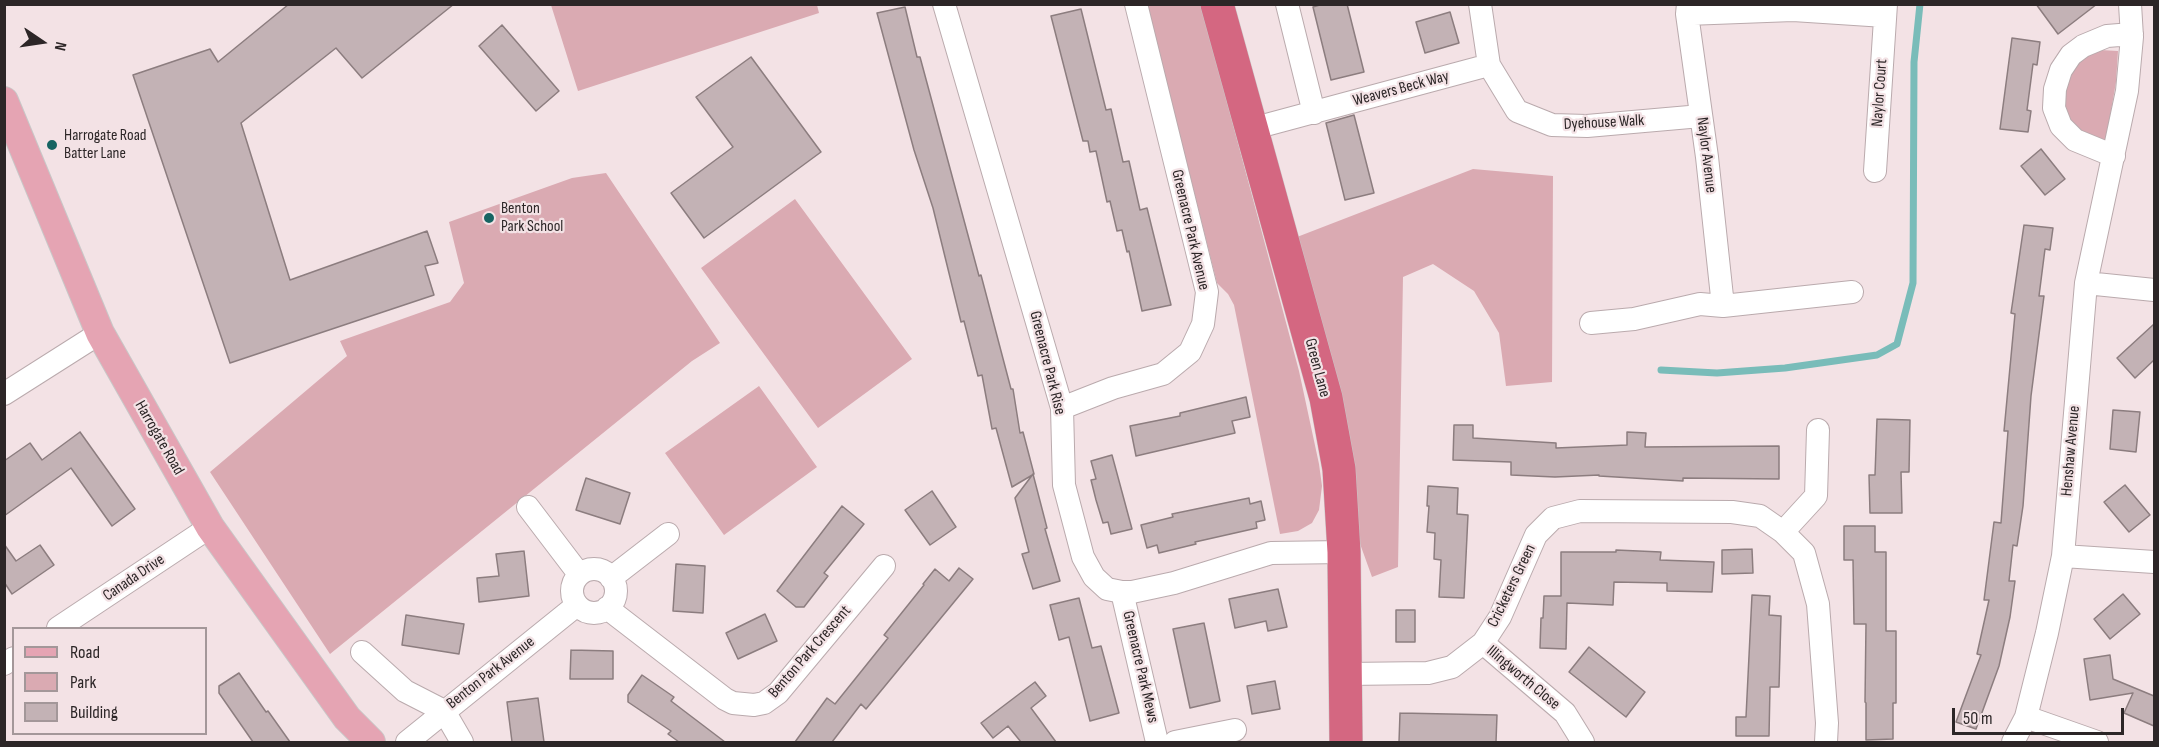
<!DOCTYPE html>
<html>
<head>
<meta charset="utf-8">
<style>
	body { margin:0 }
	#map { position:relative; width:2159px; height:747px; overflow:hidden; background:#f3e2e5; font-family:"Sofia Sans Condensed",sans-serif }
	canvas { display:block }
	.frame { position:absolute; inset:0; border:6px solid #2c2627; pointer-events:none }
	.legend { position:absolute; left:12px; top:627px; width:195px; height:108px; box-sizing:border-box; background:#f3e2e5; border:2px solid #a39799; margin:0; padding:8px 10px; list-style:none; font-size:18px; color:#2c2627 }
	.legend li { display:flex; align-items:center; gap:12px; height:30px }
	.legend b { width:30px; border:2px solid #a39799 }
	.north { position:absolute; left:12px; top:12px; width:60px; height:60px; -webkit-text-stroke:4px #f3e2e5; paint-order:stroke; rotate:103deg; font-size:16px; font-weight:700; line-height:24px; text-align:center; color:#2c2627 }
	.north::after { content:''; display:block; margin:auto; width:21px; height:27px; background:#2c2627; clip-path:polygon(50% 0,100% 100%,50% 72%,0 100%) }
	.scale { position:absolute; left:1952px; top:708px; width:172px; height:27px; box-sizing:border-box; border:3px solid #2c2627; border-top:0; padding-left:8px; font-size:18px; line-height:21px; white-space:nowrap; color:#2c2627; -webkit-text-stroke:4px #f3e2e5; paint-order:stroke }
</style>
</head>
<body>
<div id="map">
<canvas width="2159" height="747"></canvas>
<div class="frame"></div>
<ul class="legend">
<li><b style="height:8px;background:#e5a4b3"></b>Road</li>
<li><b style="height:16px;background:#daaab2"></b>Park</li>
<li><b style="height:16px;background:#c3b2b5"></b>Building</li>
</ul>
<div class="north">N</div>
<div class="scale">50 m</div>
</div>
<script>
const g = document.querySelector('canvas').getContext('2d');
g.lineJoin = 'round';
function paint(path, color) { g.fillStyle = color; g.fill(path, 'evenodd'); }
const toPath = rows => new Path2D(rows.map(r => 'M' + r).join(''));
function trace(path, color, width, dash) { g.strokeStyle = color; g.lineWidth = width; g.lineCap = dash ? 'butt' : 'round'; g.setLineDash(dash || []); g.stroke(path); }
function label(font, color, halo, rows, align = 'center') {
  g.font = font + ' "Sofia Sans Condensed",sans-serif'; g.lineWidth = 4.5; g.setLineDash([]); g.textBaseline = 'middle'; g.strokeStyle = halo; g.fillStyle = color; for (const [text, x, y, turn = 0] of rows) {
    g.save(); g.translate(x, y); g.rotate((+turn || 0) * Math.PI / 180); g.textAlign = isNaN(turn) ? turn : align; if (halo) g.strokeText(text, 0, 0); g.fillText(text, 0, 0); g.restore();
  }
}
const green = toPath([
	[817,5,819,13,578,91,551,5],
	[1147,5,1201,5,1299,371,1319,464,1322,486,1319,510,1312,523,1298,531,1280,534,1234,305,1228,294,1217,283],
	[2100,50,2118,51,2116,82,2106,140,2092,138,2072,124,2066,115,2064,90,2066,80,2081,59],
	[1473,169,1553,176,1552,382,1506,386,1499,333,1474,291,1433,264,1403,277,1398,567,1372,577,1350,516,1297,237],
	[606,173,720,343,692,361,330,654,210,472,347,356,340,341,450,302,464,283,449,222,572,178],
	[795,199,912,359,818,428,701,268],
	[759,386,817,467,724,535,665,453]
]);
const stream = toPath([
	[1661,370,1717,373,1785,368,1877,355,1897,344,1913,283,1914,62,1920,4]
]);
const building = toPath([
	[289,4,454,4,362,78,336,48,241,123,290,280,427,231,438,263,425,266,434,295,230,363,133,75,210,49,218,62,289,4],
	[1323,4,1347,4,1364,72,1331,80,1313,7,1323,4],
	[2036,4,2097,4,2058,34,2036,4],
	[905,7,917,57,920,57,979,276,981,275,1011,389,1013,389,1020,433,1023,432,1034,474,1012,487,996,428,992,429,982,375,978,376,964,321,961,322,933,208,914,150,877,13,905,7],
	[1081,9,1106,110,1111,109,1123,162,1129,161,1140,210,1147,208,1171,305,1142,311,1129,251,1127,252,1122,230,1117,231,1110,201,1107,202,1096,151,1090,152,1088,141,1083,141,1051,16,1081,9],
	[1450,12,1459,43,1425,53,1416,22,1450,12],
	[502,25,559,91,536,111,479,46,502,25],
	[2012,38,2040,42,2037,65,2033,64,2027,110,2031,111,2028,132,2000,129,2012,38],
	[751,57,821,152,704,238,671,193,733,147,696,97,751,57],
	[1354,115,1374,193,1345,200,1326,123,1354,115],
	[2041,149,2065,179,2045,195,2021,166,2041,149],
	[2024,225,2053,228,2050,250,2045,249,2039,296,2044,296,2031,396,2023,506,2017,546,2013,545,2009,581,2015,581,2010,617,1999,666,1976,729,1956,722,1981,655,1977,654,1989,600,1984,600,1994,522,2001,523,2008,431,2004,431,2015,314,2011,313,2024,225],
	[2154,324,2154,360,2135,378,2117,358,2154,324],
	[1246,397,1250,417,1232,421,1235,433,1136,456,1130,426,1180,416,1180,413,1246,397],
	[2113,410,2140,412,2136,452,2110,449,2113,410],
	[1877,419,1910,420,1909,472,1901,472,1902,513,1870,513,1869,475,1875,475,1877,419],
	[1454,425,1473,425,1473,438,1556,443,1556,448,1627,445,1627,432,1646,433,1645,447,1779,446,1779,479,1683,478,1683,481,1599,476,1599,475,1555,477,1511,475,1511,462,1453,460,1454,425],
	[80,432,135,509,112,526,71,468,4,516,4,461,30,443,42,460,80,432],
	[1112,455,1132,529,1111,534,1108,522,1103,523,1096,500,1091,480,1096,479,1091,461,1112,455],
	[1033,474,1047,528,1045,529,1060,581,1033,589,1022,554,1029,552,1015,498,1033,474],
	[586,478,630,493,620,524,576,510,586,478],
	[2125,485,2150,515,2129,532,2104,502,2125,485],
	[1428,486,1458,488,1457,514,1468,515,1464,598,1439,597,1441,560,1434,559,1435,533,1427,532,1429,506,1427,506,1428,486],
	[932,491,956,527,930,545,905,510,932,491],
	[1249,498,1250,504,1261,501,1265,520,1256,522,1257,528,1195,542,1196,544,1159,553,1157,545,1147,548,1141,525,1173,517,1172,514,1249,498],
	[842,506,864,524,824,573,828,576,804,607,796,607,777,591,842,506],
	[1844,526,1875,526,1875,552,1886,552,1886,631,1896,631,1896,703,1893,703,1893,739,1866,740,1866,703,1865,702,1866,624,1854,624,1853,560,1844,560,1844,526],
	[4,544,16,561,40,545,54,565,12,594,4,582,4,544],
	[1752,549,1753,573,1722,574,1722,550,1752,549],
	[1616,550,1661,552,1660,560,1714,562,1712,592,1667,591,1667,583,1614,582,1613,605,1567,603,1566,649,1540,648,1541,618,1543,618,1544,596,1561,596,1561,552,1616,552,1616,550],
	[524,551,529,596,479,602,477,578,499,576,496,554,524,551],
	[676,564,705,566,703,613,673,611,676,564],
	[959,568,973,579,866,709,861,704,832,742,795,742,827,698,835,704,888,638,884,635,924,585,923,584,935,569,949,581,959,568],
	[1278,589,1287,627,1268,631,1266,621,1235,628,1229,599,1278,589],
	[2123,594,2140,614,2110,639,2094,619,2123,594],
	[1752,595,1770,596,1769,615,1781,616,1779,687,1770,687,1769,736,1736,736,1736,717,1746,717,1752,595],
	[1079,598,1092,648,1101,646,1119,713,1090,721,1069,637,1059,640,1050,605,1079,598],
	[1396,610,1415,610,1415,642,1396,642,1396,610],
	[765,614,777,641,738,659,726,633,765,614],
	[406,615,464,624,459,654,402,645,406,615],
	[1204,623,1220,701,1190,708,1173,629,1204,623],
	[1589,647,1645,692,1626,717,1569,672,1589,647],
	[571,650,613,651,613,679,570,679,571,650],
	[2110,655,2113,679,2154,696,2154,726,2124,713,2133,693,2090,700,2084,659,2110,655],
	[239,673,266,712,268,711,290,742,253,742,219,693,219,686,239,673],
	[642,675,674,697,671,701,725,742,679,742,668,734,671,731,628,702,628,695,642,675],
	[1275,681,1280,709,1252,714,1247,686,1275,681],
	[1035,682,1046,696,1031,708,1056,742,1021,742,1008,726,993,738,981,723,1035,682],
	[538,698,544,742,512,742,507,702,538,698],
	[1400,713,1497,715,1496,742,1399,742,1400,713]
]);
const minor = toPath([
	[944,4,1062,408,1064,485,1083,557,1094,577,1107,589,1122,592,1132,592,1174,583,1271,553,1344,552],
	[1287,4,1314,113],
	[1480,4,1489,65,1517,111,1552,125,1587,126,1701,116],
	[1688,4,1687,14,1707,157,1723,306],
	[1687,14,1793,10,1885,16],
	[1251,129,1489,65],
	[2114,156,2075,140,2061,126,2054,108,2055,89,2061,70,2071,55,2083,46,2107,36,2132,34],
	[1875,171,1886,4],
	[2086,283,2154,290],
	[1591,323,1634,319,1700,304,1723,306,1852,292],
	[4,394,100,333],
	[1062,408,1113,388,1163,374,1190,352,1203,324,1207,292,1136,4],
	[528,507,579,574],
	[1783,532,1816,496,1818,430],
	[2063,556,2154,562],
	'572 591a22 22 0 1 1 44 0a22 22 0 1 1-44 0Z',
	[611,578,668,534],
	[1122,592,1157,742],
	[607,608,725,699,733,703,754,705,764,703,778,693,884,566],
	[58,628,210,527],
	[1483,643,1565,713,1583,742],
	[362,652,405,691,444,711,462,742],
	[4,664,14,658],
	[1346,674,1428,673,1452,667,1483,643,1500,617,1536,535,1553,518,1580,511,1732,512,1760,516,1783,532,1804,553,1818,604,1827,723,1826,742],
	[2026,717,2097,742],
	[407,742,577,605],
	[1175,742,1235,730],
	[2013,742,2026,717,2047,633,2063,556,2086,283,2127,91,2132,37,2130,4]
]);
const major = toPath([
	[4,101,100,333,210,527,347,718,371,742]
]);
const highway = toPath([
	[1217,4,1326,398,1339,469,1344,552,1346,742]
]);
const markers = [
	[52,145,6,"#166462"],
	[489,218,6,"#166462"]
];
const streetNames = [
	["Weavers Beck Way",1401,89,-15],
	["Naylor Court",1880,93,-86],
	["Dyehouse Walk",1604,123,-3],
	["Naylor Avenue",1706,155,83],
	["Greenacre Park Avenue",1190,230,77],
	["Greenacre Park Rise",1047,363,76],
	["Green Lane",1317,368,75],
	["Harrogate Road",159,438,60],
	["Henshaw Avenue",2071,451,-85],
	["Canada Drive",134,578,-34],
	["Cricketers Green",1512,586,-64],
	["Benton Park Crescent",810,652,-49],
	["Greenacre Park Mews",1140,667,77],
	["Benton Park Avenue",491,673,-38],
	["Illingworth Close",1523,678,40]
];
const poiNames = [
	["Harrogate Road",64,136],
	["Batter Lane",64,154],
	["Benton",501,209],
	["Park School",501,227]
];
paint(green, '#daaab2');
trace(stream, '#79bcb9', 7);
paint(building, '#c3b2b5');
trace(building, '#8c7d7f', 1.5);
trace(minor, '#baaaad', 24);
trace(major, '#c8c7c7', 30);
trace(highway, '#c8c7c7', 34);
trace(minor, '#fff', 22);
trace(major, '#e5a4b3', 28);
trace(highway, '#d46781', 33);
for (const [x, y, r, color] of markers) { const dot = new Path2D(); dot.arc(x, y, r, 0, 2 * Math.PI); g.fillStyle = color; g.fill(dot); trace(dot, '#f3e2e5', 2); }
label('16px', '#2c2627', '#f3e2e5', streetNames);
label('16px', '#2c2627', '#f3e2e5', poiNames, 'left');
</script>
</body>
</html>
